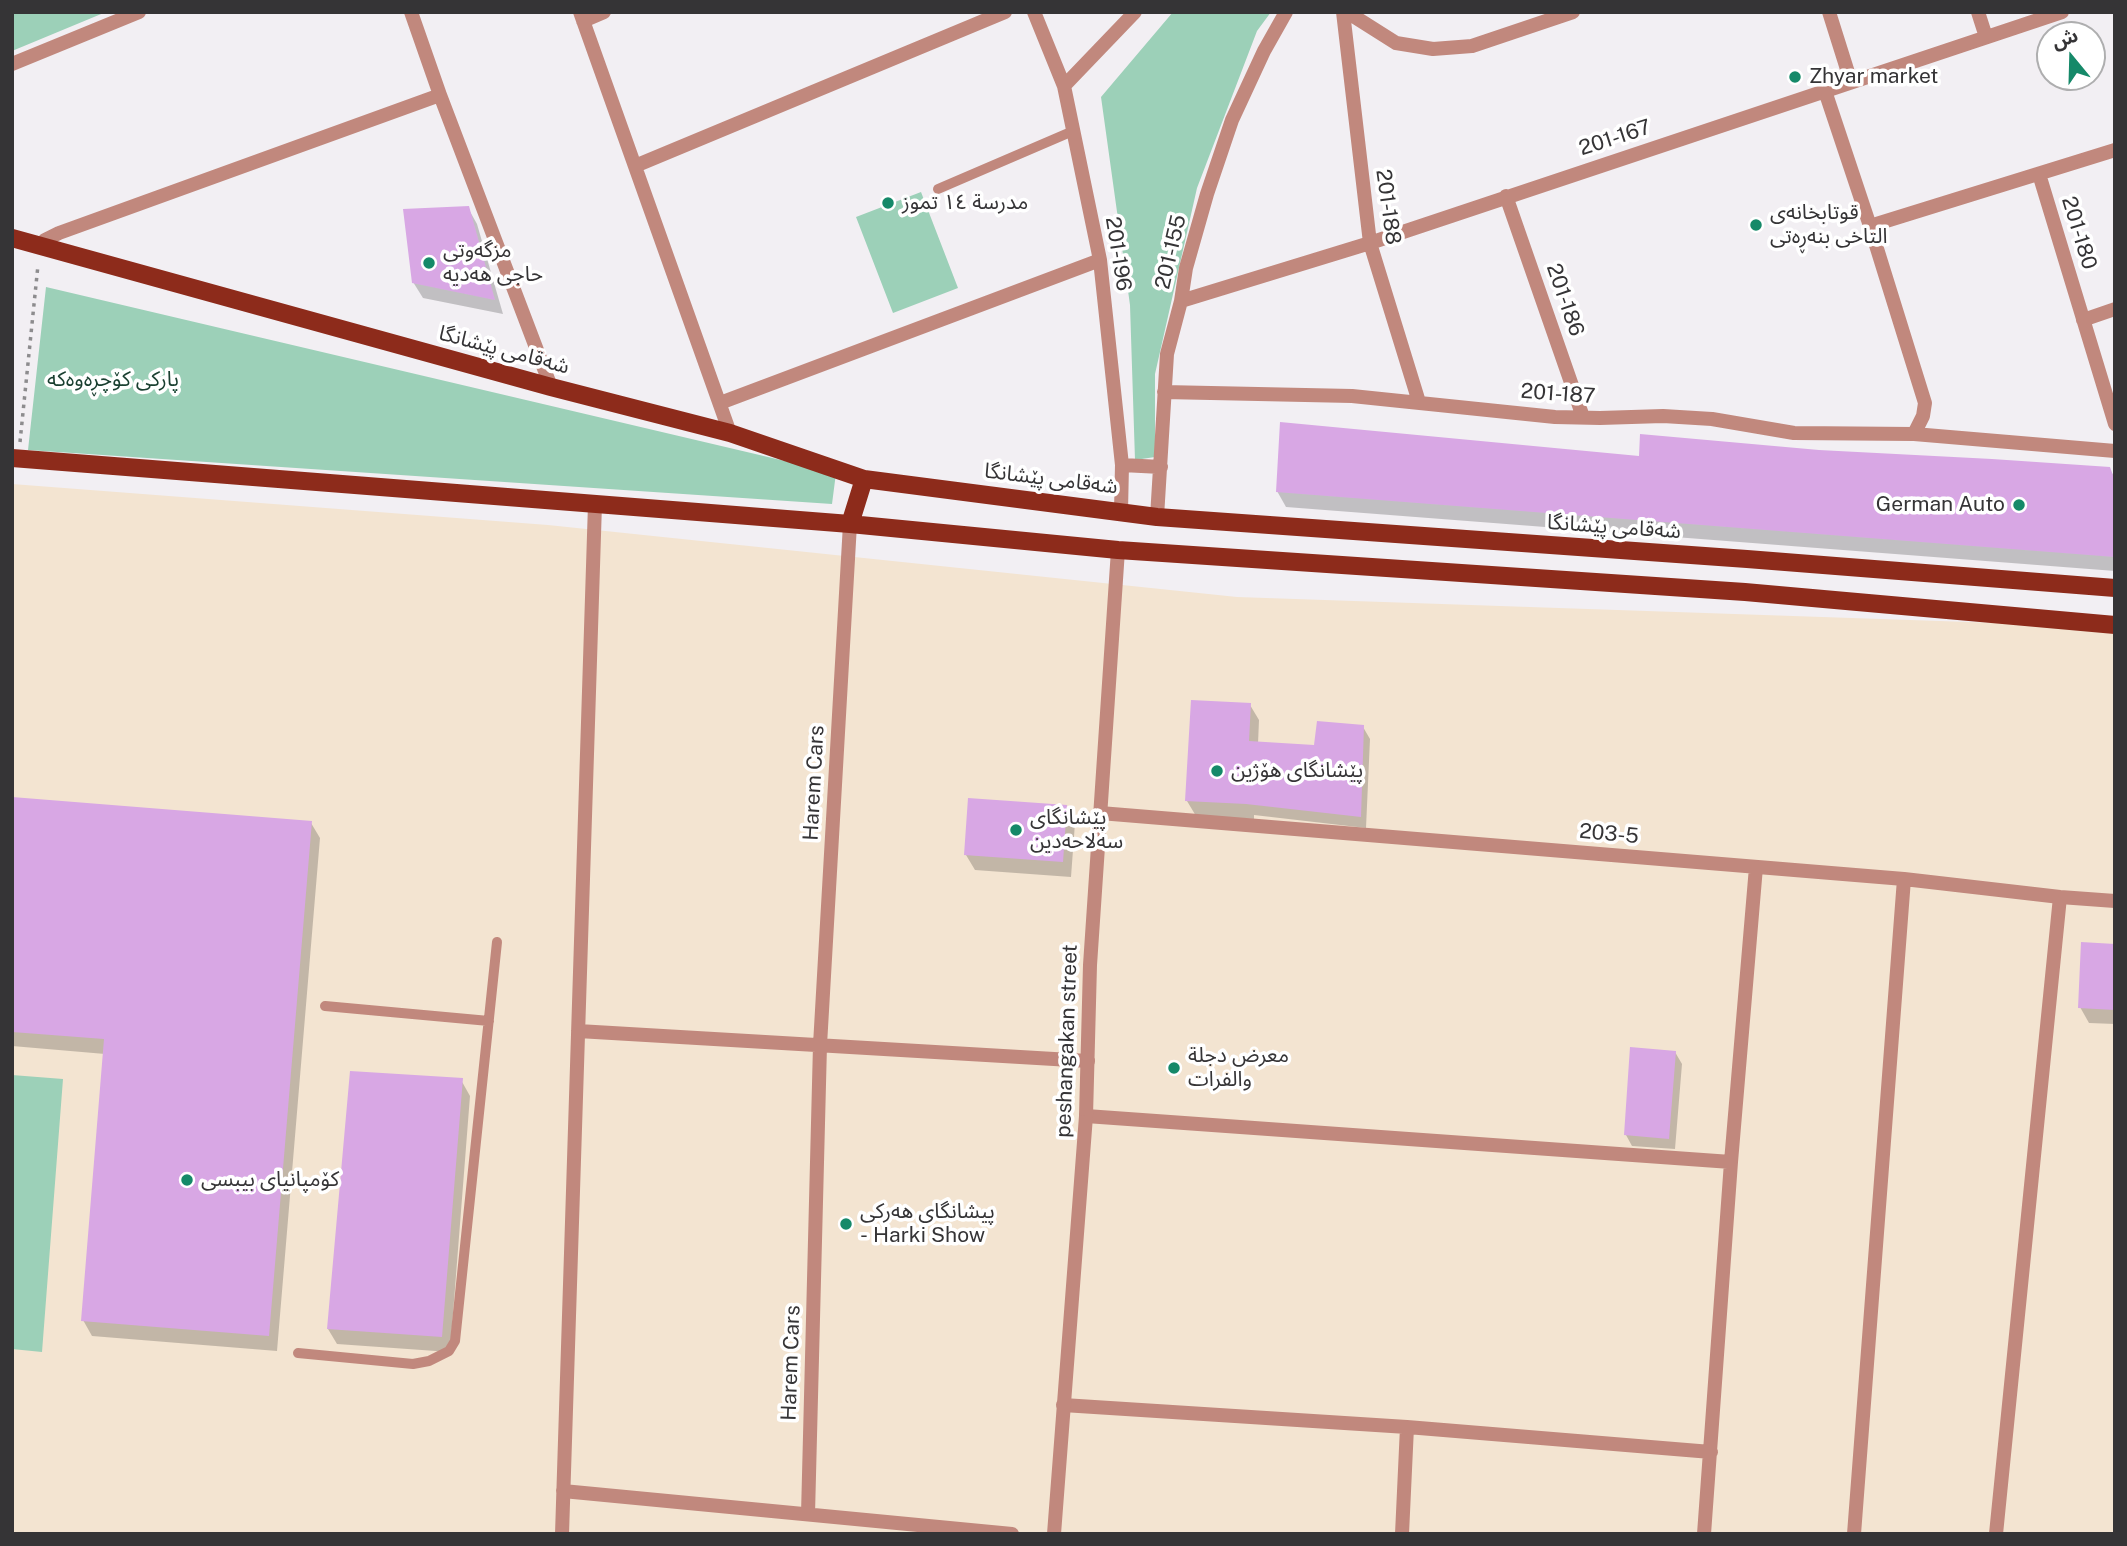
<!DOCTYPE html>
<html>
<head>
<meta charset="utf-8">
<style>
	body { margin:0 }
	#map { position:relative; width:2127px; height:1546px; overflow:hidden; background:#f2eff3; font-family:"Public Sans","Noto Sans Arabic",sans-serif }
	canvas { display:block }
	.frame { position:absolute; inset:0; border:14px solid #353436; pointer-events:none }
	.north { position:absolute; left:2036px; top:21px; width:70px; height:70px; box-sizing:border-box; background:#fff; border:2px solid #aeaeaf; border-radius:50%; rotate:341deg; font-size:19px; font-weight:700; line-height:28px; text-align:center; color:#353436 }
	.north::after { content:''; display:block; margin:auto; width:24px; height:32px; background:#158969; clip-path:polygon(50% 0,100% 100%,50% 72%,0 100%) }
</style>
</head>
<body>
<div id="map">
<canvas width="2127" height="1546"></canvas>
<div class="frame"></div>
<div class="north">ش</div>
</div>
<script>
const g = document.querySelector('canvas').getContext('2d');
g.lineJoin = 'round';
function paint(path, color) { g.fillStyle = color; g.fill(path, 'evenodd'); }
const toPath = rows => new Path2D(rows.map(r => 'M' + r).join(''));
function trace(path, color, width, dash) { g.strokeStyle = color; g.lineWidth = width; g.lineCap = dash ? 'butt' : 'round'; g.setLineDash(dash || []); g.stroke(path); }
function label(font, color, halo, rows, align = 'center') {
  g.font = font + ' "Public Sans","Noto Sans Arabic",sans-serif'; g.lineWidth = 7; g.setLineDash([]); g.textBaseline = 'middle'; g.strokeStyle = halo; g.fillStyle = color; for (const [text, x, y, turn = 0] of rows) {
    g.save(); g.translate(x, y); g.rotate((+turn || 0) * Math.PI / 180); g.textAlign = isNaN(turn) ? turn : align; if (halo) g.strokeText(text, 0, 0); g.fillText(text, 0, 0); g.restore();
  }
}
const industrial = toPath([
	[12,484,548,525,1237,597,2115,627,2115,1534,12,1534]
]);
const green = toPath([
	[12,12,106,12,12,51],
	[1173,12,1271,12,1257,31,1197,188,1155,374,1155,457,1135,460,1130,305,1101,97],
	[921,192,958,288,893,313,856,217],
	[46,287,836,473,832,504,28,450],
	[12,1075,63,1079,42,1352,12,1349]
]);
const shadow = toPath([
	[468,208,477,224,503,314,423,298,413,282],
	[1819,452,2109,468,2115,478,2115,571,1286,507,1277,491,1641,458],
	[1250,705,1259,720,1258,744,1315,747,1363,727,1370,739,1366,828,1254,815,1254,819,1196,816,1187,801],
	[12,799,311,823,320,838,277,1351,92,1336,83,1320,105,1054,12,1046],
	[1066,807,1075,823,1071,877,975,870,966,855],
	[2115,945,2115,1024,2089,1023,2080,1007],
	[1675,1052,1682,1064,1675,1149,1632,1146,1626,1135],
	[461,1080,470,1096,450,1352,337,1344,328,1329]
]);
const building = toPath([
	[469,206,495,300,412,283,403,209],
	[1280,422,1639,456,1640,434,1819,450,1992,459,2110,467,2115,481,2115,557,1276,492],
	[1191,700,1251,703,1249,741,1314,745,1317,721,1364,725,1361,817,1246,804,1185,801],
	[12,797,312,821,269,1336,81,1321,104,1039,12,1032],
	[968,798,1067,805,1063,862,964,855],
	[2081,942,2115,944,2115,1010,2078,1008],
	[1630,1047,1676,1051,1669,1139,1624,1135],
	[350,1071,463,1078,442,1337,327,1329]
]);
const path = toPath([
	[20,442,38,265]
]);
const service = toPath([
	[938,189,1073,131],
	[325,1006,489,1021],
	[298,1353,413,1364,429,1361,449,1351,455,1341,497,942]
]);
const minor = toPath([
	[411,12,440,95,551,387],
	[580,12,730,433],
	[1034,12,1064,86,1100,260,1122,465,1121,511],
	[1343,12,1370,243,1419,402],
	[1347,12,1396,43,1433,49,1472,46,1573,12],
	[1829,12,1851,82],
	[1978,12,1986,37],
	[583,21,604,12],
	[12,64,139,12],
	[1064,86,1135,12],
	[635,166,1005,12],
	[2039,174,2115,424],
	[1506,196,1583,417],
	[1870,226,2115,150],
	[40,245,45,240,59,233,440,95],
	[1181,301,1370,243,2062,12],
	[2083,320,2115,309],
	[1164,392,1352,396,1555,417,1600,418,1663,416,1712,419,1794,433,1914,434,1923,416,1925,403,1870,226,1825,91],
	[720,403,1100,260],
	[1914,434,2115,451],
	[1122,465,1161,467],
	[1157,517,1167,354,1181,301,1186,268,1207,194,1232,120,1264,51,1286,12],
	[1100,813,1904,879,2060,897,2115,901],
	[578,1031,1088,1061],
	[1086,1116,1731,1162],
	[1063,1405,1407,1427,1711,1452],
	[563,1491,1012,1534],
	[808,1514,820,1045,850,524],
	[562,1534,595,504],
	[1402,1534,1407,1427],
	[1704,1534,1731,1162,1756,867],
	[1854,1534,1904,879],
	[1996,1534,2060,897]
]);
const tertiary = toPath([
	[1054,1534,1086,1116,1090,965,1118,550]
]);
const primary = toPath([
	[12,238,551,387,730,433,864,479,1157,517,1747,559,2115,588],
	[12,458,850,524,1118,550,1745,592,2115,625],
	[850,524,864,479]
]);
const markers = [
	[1795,77,7,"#158969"],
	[888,203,7,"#158969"],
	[1756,225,7,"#158969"],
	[429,263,7,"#158969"],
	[2019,505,7,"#158969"],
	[1217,771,7,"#158969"],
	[1016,830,7,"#158969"],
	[1174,1068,7,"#158969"],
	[187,1180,7,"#158969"],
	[846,1224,7,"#158969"]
];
const poiNames = [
	["Zhyar market",1809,77],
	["مدرسة ١٤ تموز",902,203],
	["قوتابخانەی",1770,213],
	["التاخی بنەڕەتی",1770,237],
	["مزگەوتی",443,251],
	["حاجی هەدیە",443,275],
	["German Auto",2005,505,"right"],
	["پێشانگای هۆژین",1231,771],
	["پێشانگای",1030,818],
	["سەلاحەدین",1030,842],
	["معرض دجلة",1188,1056],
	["والفرات",1188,1080],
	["كۆمپانیای بیبسی",201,1180],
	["پیشانگای هەرکی",860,1212],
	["- Harki Show",860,1236]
];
const streetNames = [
	["201-167",1615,138,-18],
	["201-188",1388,207,82],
	["201-180",2079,233,73],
	["201-155",1171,252,-77],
	["201-196",1118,254,81],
	["201-186",1565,300,71],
	["شەقامی پێشانگا",504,350,15],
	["201-187",1558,394,4],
	["شەقامی پێشانگا",1051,479,7],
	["شەقامی پێشانگا",1614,527,4],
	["Harem Cars",814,783,-87],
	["203-5",1609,834,5],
	["peshangakan street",1067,1041,-88],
	["Harem Cars",791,1363,-88]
];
const parkNames = [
	["پارکی کۆچڕەوەکە",113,380]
];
paint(industrial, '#f3e4d1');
paint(green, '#9cd0b8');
paint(shadow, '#0003');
paint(building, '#d8a7e4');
trace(path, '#8d8c8e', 3.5, [3.5, 5]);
trace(service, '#c1887d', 10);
trace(minor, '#c1887d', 14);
trace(tertiary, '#c1887d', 14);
trace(primary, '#8d2b1b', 18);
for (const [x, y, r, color] of markers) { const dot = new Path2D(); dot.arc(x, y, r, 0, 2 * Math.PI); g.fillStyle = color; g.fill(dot); trace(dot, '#fff', 2.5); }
label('21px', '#353436', '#fff', poiNames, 'left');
label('21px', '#353436', '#fff', streetNames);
label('21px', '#193f30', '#fff', parkNames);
</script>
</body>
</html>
